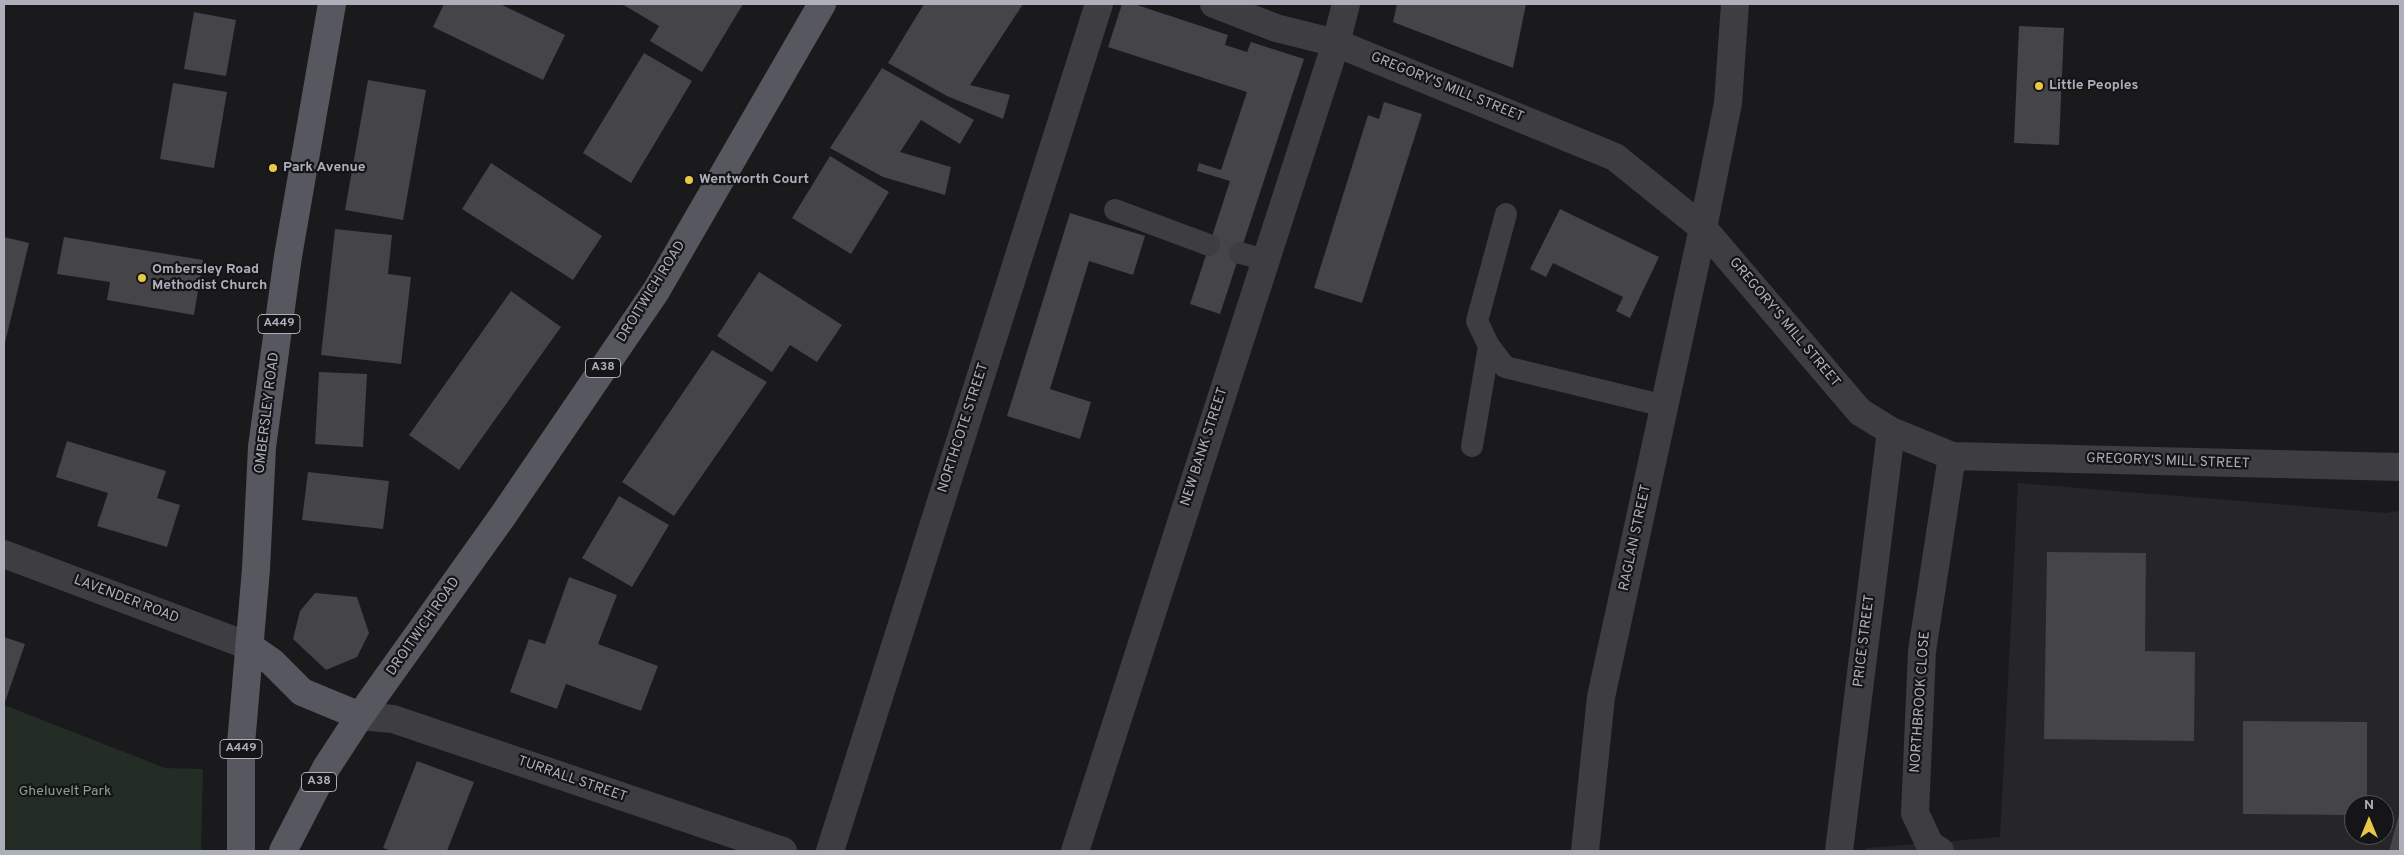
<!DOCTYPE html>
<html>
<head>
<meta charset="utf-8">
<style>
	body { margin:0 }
	#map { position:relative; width:2404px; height:855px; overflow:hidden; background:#1a1a1c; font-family:Overpass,sans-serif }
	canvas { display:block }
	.frame { position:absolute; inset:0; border:5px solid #adafba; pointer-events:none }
	.north { position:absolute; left:2344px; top:795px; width:50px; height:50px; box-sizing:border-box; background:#151517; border:1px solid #525358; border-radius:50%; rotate:0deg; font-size:14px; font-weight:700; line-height:20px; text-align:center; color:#adafba }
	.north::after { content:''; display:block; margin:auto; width:18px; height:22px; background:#e8c945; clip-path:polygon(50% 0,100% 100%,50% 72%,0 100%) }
</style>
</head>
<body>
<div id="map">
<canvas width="2404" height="855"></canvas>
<div class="frame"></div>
<div class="north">N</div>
</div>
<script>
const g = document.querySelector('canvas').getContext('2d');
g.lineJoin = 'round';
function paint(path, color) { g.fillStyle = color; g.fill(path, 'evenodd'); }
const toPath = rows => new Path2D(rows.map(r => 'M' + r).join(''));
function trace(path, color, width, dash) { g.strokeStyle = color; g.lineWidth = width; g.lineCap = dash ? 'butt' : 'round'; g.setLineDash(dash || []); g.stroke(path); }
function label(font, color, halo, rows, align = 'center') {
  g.font = font + ' Overpass,sans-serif'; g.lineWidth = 4.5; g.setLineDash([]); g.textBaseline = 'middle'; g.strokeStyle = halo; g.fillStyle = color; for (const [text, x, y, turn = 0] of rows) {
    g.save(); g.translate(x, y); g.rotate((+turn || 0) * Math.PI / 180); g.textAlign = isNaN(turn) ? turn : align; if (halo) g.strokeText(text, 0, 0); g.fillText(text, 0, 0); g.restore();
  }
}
const built = toPath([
	[2018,483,2387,513,2400,510,2400,851,1865,851,1866,848,2000,837],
	[2354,805,2384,805,2384,835,2354,835]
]);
const green = toPath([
	[4,705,165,768,203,769,201,851,4,851]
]);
const building = toPath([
	[444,4,500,4,565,35,543,80,433,27],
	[622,4,743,4,702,72,650,41,659,26],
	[924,4,1023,4,970,85,1010,95,1003,119,947,96,888,63],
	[1122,4,1134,4,1228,35,1225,45,1247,52,1251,42,1304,59,1220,314,1190,304,1230,181,1197,171,1199,163,1221,170,1247,92,1108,47],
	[1397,4,1526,4,1513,68,1393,22],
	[194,12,236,20,226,76,184,69],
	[2019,26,2064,28,2059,145,2014,143],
	[644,53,692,81,631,183,583,153],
	[882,68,974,120,960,144,921,120,900,152,951,167,945,195,883,177,830,148],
	[368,80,426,90,403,220,345,210],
	[173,83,227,92,214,168,160,159],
	[1384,102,1422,114,1362,303,1314,288,1368,115,1379,119],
	[830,156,889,192,851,254,792,218],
	[491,163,602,236,573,280,462,209],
	[1560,209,1659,257,1630,318,1616,311,1623,297,1553,263,1546,277,1530,269],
	[1070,213,1145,236,1133,275,1089,261,1050,389,1091,402,1080,439,1007,416],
	[335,229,392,235,388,274,411,277,401,364,321,355],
	[4,237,29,243,4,347],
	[64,237,203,260,194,315,107,300,110,282,57,274],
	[759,272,842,325,817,362,790,345,772,372,717,336],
	[511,291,561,327,459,470,409,435],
	[712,350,767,382,674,516,622,482],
	[319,372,367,374,363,447,315,444],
	[67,441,166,471,157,498,180,505,167,547,97,526,108,493,56,477],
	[308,472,389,481,383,529,302,520],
	[619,496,669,525,632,587,582,558],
	[2047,552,2146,553,2145,651,2195,652,2194,741,2044,739],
	[569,577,617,595,598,644,658,666,641,711,566,684,557,709,510,692,529,639,545,644],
	[315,593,357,597,369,633,357,657,326,670,293,639,300,611],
	[4,637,25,644,4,705],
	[2243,721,2367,722,2367,805,2354,805,2354,815,2243,814],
	[417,761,474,782,447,851,393,851,383,848],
	[2400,811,2400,851,2389,851]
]);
const service = toPath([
	[1115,210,1209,245],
	[1506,214,1477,321,1489,346,1505,367,1665,406],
	[1240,253,1266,260],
	[1472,446,1489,346]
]);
const minor = toPath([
	[1214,4,1276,28,1336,43,1615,157,1703,228,1860,412,1891,431,1952,456,2400,467],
	[4,554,249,646],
	[360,716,393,719,783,851],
	[830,851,1099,4],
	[1075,851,1336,43,1346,4],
	[1585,851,1601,697,1703,228,1728,103,1735,4],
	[1839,851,1891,431],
	[1940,851,1930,845,1915,813,1922,651,1952,456]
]);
const primary = toPath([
	[249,646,272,662,302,692,360,716],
	[241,851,241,744,256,569,262,447,288,256,332,4],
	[283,851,326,768,360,716,502,517,656,291,822,4]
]);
const markers = [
	[2039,86,5,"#e8c945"],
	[273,168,5,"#e8c945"],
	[689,180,5,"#e8c945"],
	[142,278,5,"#e8c945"]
];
const shields = [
	[279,324,42],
	[603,368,35],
	[241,749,42],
	[319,782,35]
];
const shieldNames = [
	["A449",279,324],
	["A38",603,368],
	["A449",241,749],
	["A38",319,782]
];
const poiNames = [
	["Little Peoples",2049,86],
	["Park Avenue",283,168],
	["Wentworth Court",699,180],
	["Ombersley Road",152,270],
	["Methodist Church",152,286]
];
const streetNames = [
	["GREGORY'S MILL STREET",1447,88,22],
	["DROITWICH ROAD",652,292,-58],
	["GREGORY'S MILL STREET",1784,323,50],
	["OMBERSLEY ROAD",268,413,-83],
	["NORTHCOTE STREET",964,428,-72],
	["NEW BANK STREET",1205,447,-72],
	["GREGORY'S MILL STREET",2168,462,2],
	["RAGLAN STREET",1636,538,-78],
	["LAVENDER ROAD",126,600,21],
	["DROITWICH ROAD",424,627,-55],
	["PRICE STREET",1865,641,-83],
	["NORTHBROOK CLOSE",1921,702,-86],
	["TURRALL STREET",572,780,19]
];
const parkNames = [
	["Gheluvelt Park",65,792]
];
paint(built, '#262629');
paint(green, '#242c26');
paint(building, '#444449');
trace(service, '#3d3d42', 22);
trace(minor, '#3d3d42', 28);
trace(primary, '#57585f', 28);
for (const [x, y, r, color] of markers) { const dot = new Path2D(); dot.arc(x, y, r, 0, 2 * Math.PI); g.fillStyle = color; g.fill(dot); trace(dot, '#151517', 2); }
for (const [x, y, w] of shields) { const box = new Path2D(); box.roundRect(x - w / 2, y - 9.5, w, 19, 4); g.fillStyle = '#151517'; g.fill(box); trace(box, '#adafba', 1); }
label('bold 12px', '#adafba', null, shieldNames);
label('bold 14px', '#adafba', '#151517', poiNames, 'left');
label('14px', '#adafba', '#151517', streetNames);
label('14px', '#85a48c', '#151517', parkNames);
</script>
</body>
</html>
